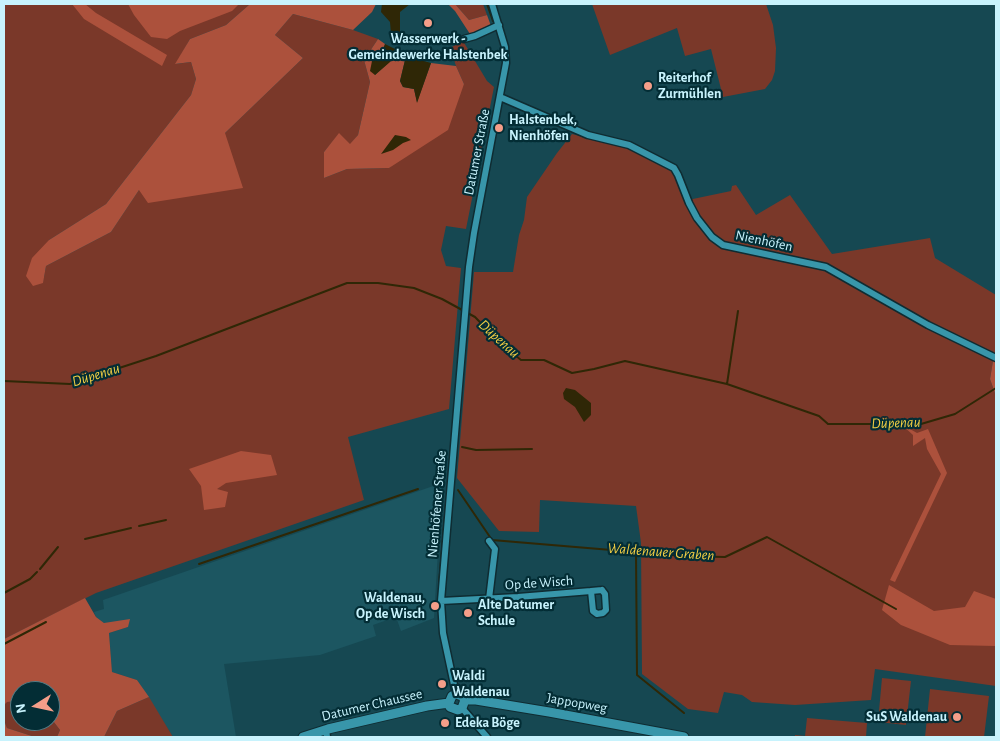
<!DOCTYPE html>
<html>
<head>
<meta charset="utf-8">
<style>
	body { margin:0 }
	#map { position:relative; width:1000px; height:741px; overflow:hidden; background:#164852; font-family:"Alegreya Sans",sans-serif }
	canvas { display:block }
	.frame { position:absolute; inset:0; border:5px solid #c8f3fd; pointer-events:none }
	.north { position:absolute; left:10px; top:681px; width:50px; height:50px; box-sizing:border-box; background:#032d35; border:1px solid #527c85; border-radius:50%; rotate:260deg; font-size:14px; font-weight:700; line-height:20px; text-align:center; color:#c8f3fd }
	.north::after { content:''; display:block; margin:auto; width:18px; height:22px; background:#f49e89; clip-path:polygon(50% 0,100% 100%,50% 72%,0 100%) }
</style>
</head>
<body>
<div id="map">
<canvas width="1000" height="741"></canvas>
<div class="frame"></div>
<div class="north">N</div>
</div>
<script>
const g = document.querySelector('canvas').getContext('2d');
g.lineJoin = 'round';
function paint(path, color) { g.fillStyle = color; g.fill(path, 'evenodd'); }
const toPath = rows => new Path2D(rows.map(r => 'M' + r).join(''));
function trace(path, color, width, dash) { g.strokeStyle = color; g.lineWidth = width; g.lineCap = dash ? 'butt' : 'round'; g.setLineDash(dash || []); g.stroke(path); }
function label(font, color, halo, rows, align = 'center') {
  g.font = font + ' "Alegreya Sans",sans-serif'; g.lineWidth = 4.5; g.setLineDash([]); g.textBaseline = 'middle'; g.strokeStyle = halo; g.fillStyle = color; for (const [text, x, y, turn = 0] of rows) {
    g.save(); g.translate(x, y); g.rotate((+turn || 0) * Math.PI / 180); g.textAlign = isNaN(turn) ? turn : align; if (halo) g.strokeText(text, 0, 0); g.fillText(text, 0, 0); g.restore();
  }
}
const built = toPath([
	[442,483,434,618,401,631,396,617,373,625,376,636,320,655,224,664,236,737,173,737,137,680,112,672,109,633,128,627,104,623,96,617,94,612,104,609,103,600]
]);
const green = toPath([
	[4,4,250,4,226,25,190,39,176,64,191,62,196,79,191,95,106,204,49,240,43,283,46,266,111,232,139,190,225,133,303,58,275,35,293,14,353,30,378,39,364,60,370,82,358,135,350,145,339,134,324,152,324,178,347,169,389,168,464,84,456,66,450,48,463,41,487,81,494,87,466,229,446,226,441,250,446,266,461,268,449,409,348,437,364,500,96,593,4,639],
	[455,4,483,4,487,15,469,20],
	[592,4,766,4,773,25,776,48,775,71,772,80,765,89,723,97,711,49,685,56,677,28,610,55],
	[572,134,628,148,665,163,679,181,688,200,731,191,732,186,736,185,756,215,790,195,832,254,930,238,935,258,996,295,996,354,929,322,859,282,929,328,993,361,990,379,996,396,996,686,875,669,871,700,795,705,752,702,742,695,724,692,718,713,688,709,642,674,641,543,636,506,540,500,539,532,499,531,457,478,474,272,513,272,519,235,524,220,527,197,557,153],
	[882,678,911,681,906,725,878,722],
	[930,689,989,696,984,737,925,737],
	[149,697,173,737,104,737,117,711],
	[20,701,20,721,50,721,50,717,60,730,57,737,35,737,7,728,4,720,4,705,6,702],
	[807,718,867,723,866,737,795,737,795,735,805,736]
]);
const forest = toPath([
	[72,4,85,4,96,13,167,55,162,66,84,19],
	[128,4,239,4,232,11,180,31,167,39,151,37,134,15],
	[250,4,376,4,372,12,353,30,293,14,275,35,303,58,225,133,243,188,148,203,139,190,111,232,46,266,43,283,33,286,26,276,32,258,49,240,106,204,191,95,196,79,191,62,175,64,190,39,226,25],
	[448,4,455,4,469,20,487,15,491,26,476,34,470,34,455,11],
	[378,39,385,44,381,55,372,61,375,75,395,57,399,51,406,56,400,81,403,87,414,89,417,102,431,63,456,66,464,84,448,130,389,168,347,169,324,178,324,152,339,133,350,144,358,135,370,82,364,60],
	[996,354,996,396,990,379,993,361],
	[902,420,909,421,910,429,917,433,928,429,947,473,895,582,890,580,941,474,927,449,925,438,913,446,913,435,902,425],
	[241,451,271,455,277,475,226,483,217,489,228,492,225,507,204,510,201,486,189,469],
	[889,585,934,611,965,607,974,591,996,599,996,646,950,645,901,625,882,610],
	[85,598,96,617,104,623,130,619,128,627,109,633,112,672,137,680,149,697,117,711,104,737,57,737,60,730,50,717,50,691,20,691,20,701,7,702,4,705,4,639],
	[4,720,7,728,35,737,4,737]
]);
const water = toPath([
	[382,4,410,4,400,12,400,32,396,36,391,34,390,22,381,12],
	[385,44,399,51,390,62,375,75,370,71,372,61,381,55],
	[406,56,431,63,417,103,414,89,403,87,400,81],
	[395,135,406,137,411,140,403,143,393,150,381,154],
	[566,388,575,390,591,403,591,415,584,422,575,407,564,399,563,393]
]);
const stream = toPath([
	[487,4,493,21],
	[4,381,70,384,156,356,347,283,378,283,414,288,442,299,475,317,499,342,521,360,544,360,572,373,594,369,625,361,727,384,819,416,828,424,921,424,955,414,996,388],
	[727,384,738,311],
	[462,447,476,450,532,449],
	[458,490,492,540,683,556,725,557,767,537,896,609],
	[139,526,166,520],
	[85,539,131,528],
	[636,553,637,675,684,713],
	[199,564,418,489],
	[40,569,58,547],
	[439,584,446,504],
	[4,593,30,579,37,572],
	[4,644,46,622]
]);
const street = toPath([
	[464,39,475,36,499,25],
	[500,97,588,135,629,145,674,168,678,175,689,203,697,218,712,237,723,245,826,267,928,325,996,358],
	[602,590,605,594,606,610,603,613,597,614,593,611,591,591,602,590],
	[489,599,495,549,489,541],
	[441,601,518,597,591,591],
	[456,694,443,633,441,601,469,267,474,233,506,63,505,47,492,4],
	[462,708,487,737],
	[326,730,327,737]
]);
const secondary = toPath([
	[465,700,476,700,549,712,684,737],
	[449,703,450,707,458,710,462,708,465,700],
	[449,703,452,696,456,694,462,696,465,700],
	[303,737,328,729,427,706,449,703]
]);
const markers = [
	[428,23,5,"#f49e89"],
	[648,86,5,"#f49e89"],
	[499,128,5,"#f49e89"],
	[435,606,5,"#f49e89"],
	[468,613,5,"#f49e89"],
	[442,684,5,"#f49e89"],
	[957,717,5,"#f49e89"],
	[445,723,5,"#f49e89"]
];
const poiNames = [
	["Wasserwerk -",428,39,"center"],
	["Gemeindewerke Halstenbek",428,55,"center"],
	["Reiterhof",658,78],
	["Zurmühlen",658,94],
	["Halstenbek,",509,120],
	["Nienhöfen",509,136],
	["Waldenau,",425,598,"right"],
	["Op de Wisch",425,614,"right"],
	["Alte Datumer",478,605],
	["Schule",478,621],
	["Waldi",452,676],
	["Waldenau",452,692],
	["SuS Waldenau",947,717,"right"],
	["Edeka Böge",455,723]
];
const streetNames = [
	["Datumer Straße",477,152,-79],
	["Nienhöfen",764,241,12],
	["Nienhöfener Straße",437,504,-85],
	["Op de Wisch",539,583,-4],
	["Jappopweg",577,703,10],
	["Datumer Chaussee",372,705,-13]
];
const waterNames = [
	["Düpenau",499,339,42],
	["Düpenau",96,375,-17],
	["Düpenau",896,423,-2],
	["Waldenauer Graben",661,552,4]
];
paint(built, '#1c5661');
paint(green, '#7a3829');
paint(forest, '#ac513c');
paint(water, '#2f2706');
trace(stream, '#2f2706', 2);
trace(street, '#0f2c32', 9);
trace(secondary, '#0f2c32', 11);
trace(street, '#3896aa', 6);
trace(secondary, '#3896aa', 9);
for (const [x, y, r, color] of markers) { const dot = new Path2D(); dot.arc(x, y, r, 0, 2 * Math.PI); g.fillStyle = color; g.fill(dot); trace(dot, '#032d35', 2); }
label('bold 14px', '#c8f3fd', '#032d35', poiNames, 'left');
label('14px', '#c8f3fd', '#032d35', streetNames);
label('italic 15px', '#f2ce44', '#032d35', waterNames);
</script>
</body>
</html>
